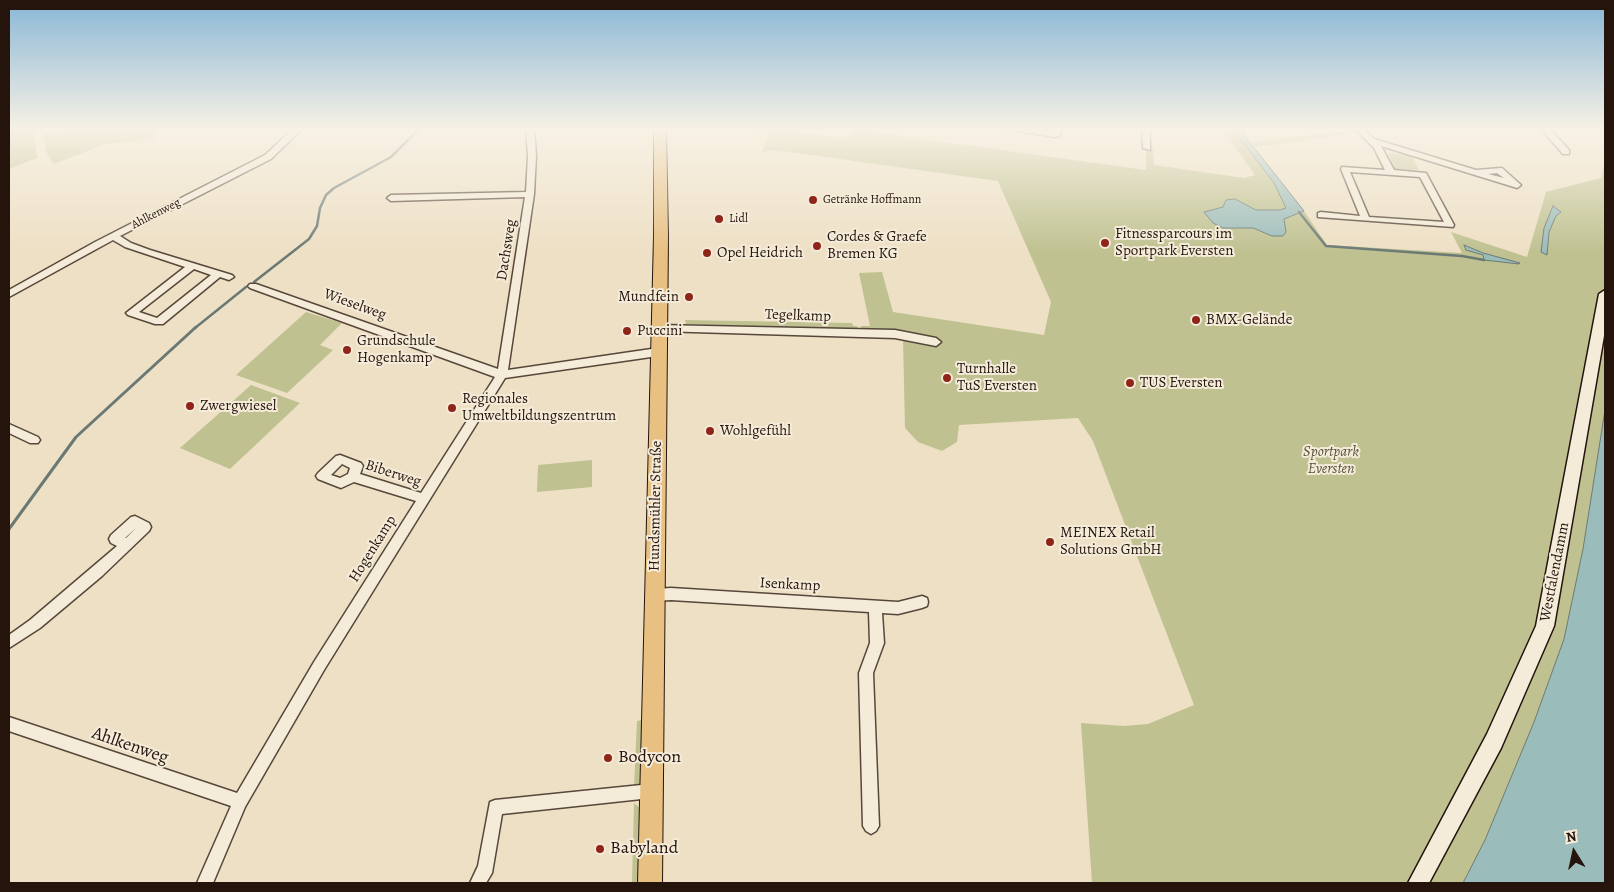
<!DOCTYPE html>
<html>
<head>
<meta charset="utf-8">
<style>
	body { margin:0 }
	#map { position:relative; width:1614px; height:892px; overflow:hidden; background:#eee0c5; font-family:Alegreya,serif }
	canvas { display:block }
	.frame { position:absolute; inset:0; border:10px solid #25140c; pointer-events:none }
	.north { position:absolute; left:1549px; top:827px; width:50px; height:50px; -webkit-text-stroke:4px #f4ebd9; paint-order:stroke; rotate:350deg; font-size:14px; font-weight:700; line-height:20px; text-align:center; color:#25140c }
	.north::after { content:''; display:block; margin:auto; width:18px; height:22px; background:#25140c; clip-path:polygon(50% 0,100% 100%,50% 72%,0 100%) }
</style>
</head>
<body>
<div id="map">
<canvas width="1614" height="892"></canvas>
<div class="frame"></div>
<div class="north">N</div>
</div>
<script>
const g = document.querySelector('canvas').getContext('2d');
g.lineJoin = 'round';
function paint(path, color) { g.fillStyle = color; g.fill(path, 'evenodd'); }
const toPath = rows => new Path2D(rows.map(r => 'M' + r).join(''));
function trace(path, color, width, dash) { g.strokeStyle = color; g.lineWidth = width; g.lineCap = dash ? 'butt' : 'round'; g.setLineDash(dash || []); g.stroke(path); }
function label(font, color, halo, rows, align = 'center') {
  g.font = font + ' Alegreya,serif'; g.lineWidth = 4; g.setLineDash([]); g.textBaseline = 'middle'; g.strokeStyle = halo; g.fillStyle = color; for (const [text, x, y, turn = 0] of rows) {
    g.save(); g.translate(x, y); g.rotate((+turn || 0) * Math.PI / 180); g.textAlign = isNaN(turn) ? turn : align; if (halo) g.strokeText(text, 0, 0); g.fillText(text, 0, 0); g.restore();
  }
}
const green = toPath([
	[9,128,33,128,37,158,9,169],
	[105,128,159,128,154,139,105,144,54,164,46,152,43,133],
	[734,128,772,128,849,139,852,128,865,128,865,131,1146,170,1146,148,1153,149,1154,165,1244,178,1255,175,1221,128,1232,128,1274,183,1286,208,1280,210,1256,210,1235,199,1223,228,1253,228,1272,236,1286,232,1284,219,1304,211,1327,245,1462,253,1451,232,1527,257,1546,192,1601,178,1605,160,1605,410,1583,549,1564,639,1534,722,1485,840,1463,883,1092,883,1081,723,1124,726,1148,724,1194,705,1093,441,1078,418,959,425,957,442,942,451,918,442,905,428,903,339,862,330,861,326,870,326,859,273,882,272,893,312,1044,335,1051,302,998,181,775,150,762,152,769,132],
	[1353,130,1358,133,1255,147,1252,142],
	[1388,153,1411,155,1419,170,1395,169],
	[306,312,342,323,320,345,333,350,287,393,236,375],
	[685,320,852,323,853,326,857,326,858,330,686,324],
	[251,385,300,403,230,469,180,448],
	[592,460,592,487,537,492,538,465],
	[642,720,643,781,634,787,637,721],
	[634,803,640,808,644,819,642,883,632,883]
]);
const water = toPath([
	[1232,128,1243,128,1245,136,1304,211,1284,219,1286,232,1283,236,1272,236,1253,228,1223,228,1213,223,1204,212,1223,207,1226,200,1235,199,1256,210,1280,210,1286,208,1274,183,1232,128],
	[1553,206,1561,212,1556,216,1549,232,1547,255,1541,252,1544,228,1553,206],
	[1464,245,1483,253,1520,263,1519,264,1484,260,1483,255,1466,250,1464,245],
	[1605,410,1605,883,1463,883,1485,840,1534,722,1564,639,1583,549,1605,410]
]);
const streamFar1 = toPath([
	[1299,212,1326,246,1462,256,1484,260],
	[254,282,309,239,317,226,320,208,326,195,334,188,391,157,420,128],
	[195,328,246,287]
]);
const stream = toPath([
	[9,529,76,437,196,327]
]);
const street = toPath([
	[294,128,303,128,271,159,120,236,131,243,150,250,232,275,234,277,229,280,220,277,163,324,155,324,128,315,126,313,185,267,125,247,113,240,9,297,9,290,95,242,265,155,294,128],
	[194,269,211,275,157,318,139,312,194,269],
	[526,128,534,128,536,156,534,194,508,370,658,348,663,352,658,356,505,378,324,670,245,807,213,883,197,883,231,806,9,731,9,717,237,793,314,662,416,501,354,482,341,488,318,479,316,476,318,473,336,456,340,455,361,463,363,466,360,474,421,493,495,377,250,288,248,286,250,284,256,284,498,369,525,197,391,201,387,198,391,195,526,192,528,156,526,128],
	[342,464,350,468,348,474,340,478,331,475,342,464],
	[999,128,1024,128,1053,132,1054,128,1062,128,1060,136,1055,137,999,128],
	[1142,128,1150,128,1150,150,1143,148,1142,128],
	[1354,128,1363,128,1374,139,1476,170,1502,168,1521,185,1517,188,1514,187,1381,146,1394,170,1426,173,1454,225,1453,227,1318,217,1318,213,1321,212,1360,216,1341,169,1342,167,1385,170,1374,148,1354,128],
	[1350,172,1420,177,1444,222,1369,217,1350,172],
	[1497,173,1504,178,1488,174,1497,173],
	[1540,128,1549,128,1569,150,1569,154,1563,154,1540,128],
	[659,325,895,330,936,338,941,342,936,346,895,338,659,331,654,328,659,325],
	[9,424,38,437,40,440,38,443,30,443,9,433,9,424],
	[135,516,149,523,151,527,149,531,102,576,40,628,9,648,9,635,30,620,117,546,111,543,109,539,111,535,131,517,135,516],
	[136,528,126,538,125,538,136,528],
	[671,588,898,602,922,596,927,598,928,602,927,606,922,608,898,614,882,613,884,643,873,673,879,826,876,831,871,834,866,831,863,826,859,673,870,643,869,612,671,600,655,601,650,599,649,595,650,591,655,589,671,588],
	[651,784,656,786,658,791,656,796,651,798,502,814,492,873,486,883,470,883,478,866,490,802,495,800,651,784]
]);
const secondary = toPath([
	[1605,290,1605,330,1554,626,1501,748,1429,883,1408,883,1487,734,1536,626,1599,294,1605,290]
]);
const primary = toPath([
	[654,128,666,128,668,236,662,883,638,883,654,236,654,128]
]);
const markers = [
	[813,200,5,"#8f2418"],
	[719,219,5,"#8f2418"],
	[1105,243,5,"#8f2418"],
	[817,246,5,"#8f2418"],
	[707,253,5,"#8f2418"],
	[689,297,5,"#8f2418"],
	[1196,320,5,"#8f2418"],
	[627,331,5,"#8f2418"],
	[347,350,5,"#8f2418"],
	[947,378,5,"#8f2418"],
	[1130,383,5,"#8f2418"],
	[190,406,5,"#8f2418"],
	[452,408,5,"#8f2418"],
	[710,431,5,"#8f2418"],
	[1050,542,5,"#8f2418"],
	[608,758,5,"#8f2418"],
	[600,849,5,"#8f2418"]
];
const farPoinames = [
	["Getränke Hoffmann",823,200],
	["Lidl",729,219]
];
const farStreetnames = [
	["Ahlkenweg",156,214,-27]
];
const poiNames = [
	["Fitnessparcours im",1115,234],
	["Sportpark Eversten",1115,251],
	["Cordes & Graefe",827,237],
	["Bremen KG",827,254],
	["Opel Heidrich",717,253],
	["Mundfein",679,297,"right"],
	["BMX-Gelände",1206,320],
	["Puccini",637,331],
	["Grundschule",357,341],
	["Hogenkamp",357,358],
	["Turnhalle",957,369],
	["TuS Eversten",957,386],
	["TUS Eversten",1140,383],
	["Regionales",462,399],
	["Umweltbildungszentrum",462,416],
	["Zwergwiesel",200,406],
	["Wohlgefühl",720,431],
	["MEINEX Retail",1060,533],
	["Solutions GmbH",1060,550]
];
const streetNames = [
	["Dachsweg",507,250,-81],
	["Wieselweg",355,305,20],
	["Tegelkamp",798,316,2],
	["Biberweg",393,474,18],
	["Hundsmühler Straße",656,506,-89],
	["Hogenkamp",373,549,-58],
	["Westfalendamm",1555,572,-79],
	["Isenkamp",790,585,3]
];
const parkNames = [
	["Sportpark",1331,452],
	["Eversten",1331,469]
];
const nearStreetnames = [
	["Ahlkenweg",130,746,19]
];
const nearPoinames = [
	["Bodycon",618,758],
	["Babyland",610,849]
];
paint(green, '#bfc190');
paint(water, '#9abcba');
trace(water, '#6b7974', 1);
trace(streamFar1, '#6b7974', 2.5);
trace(stream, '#6b7974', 3);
trace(street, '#57473a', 3);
trace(secondary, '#25140c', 3);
trace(primary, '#25140c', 2);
paint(street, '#f4ebd9');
paint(secondary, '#f4ebd9');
paint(primary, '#e7c082');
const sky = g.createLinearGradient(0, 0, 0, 253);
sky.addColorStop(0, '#89b7d6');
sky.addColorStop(0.51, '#f7f1e5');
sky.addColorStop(1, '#f7f1e500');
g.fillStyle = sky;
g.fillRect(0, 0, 1614, 253);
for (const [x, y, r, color] of markers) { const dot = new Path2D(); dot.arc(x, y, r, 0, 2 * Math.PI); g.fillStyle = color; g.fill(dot); trace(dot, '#f4ebd9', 2); }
label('12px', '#25140c', '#f4ebd9', farPoinames, 'left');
label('12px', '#25140c', '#f4ebd9', farStreetnames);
label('15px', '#25140c', '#f4ebd9', poiNames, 'left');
label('15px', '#25140c', '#f4ebd9', streetNames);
label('italic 15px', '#5b513a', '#f4ebd9', parkNames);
label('18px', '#25140c', '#f4ebd9', nearStreetnames);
label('18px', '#25140c', '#f4ebd9', nearPoinames, 'left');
</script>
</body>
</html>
